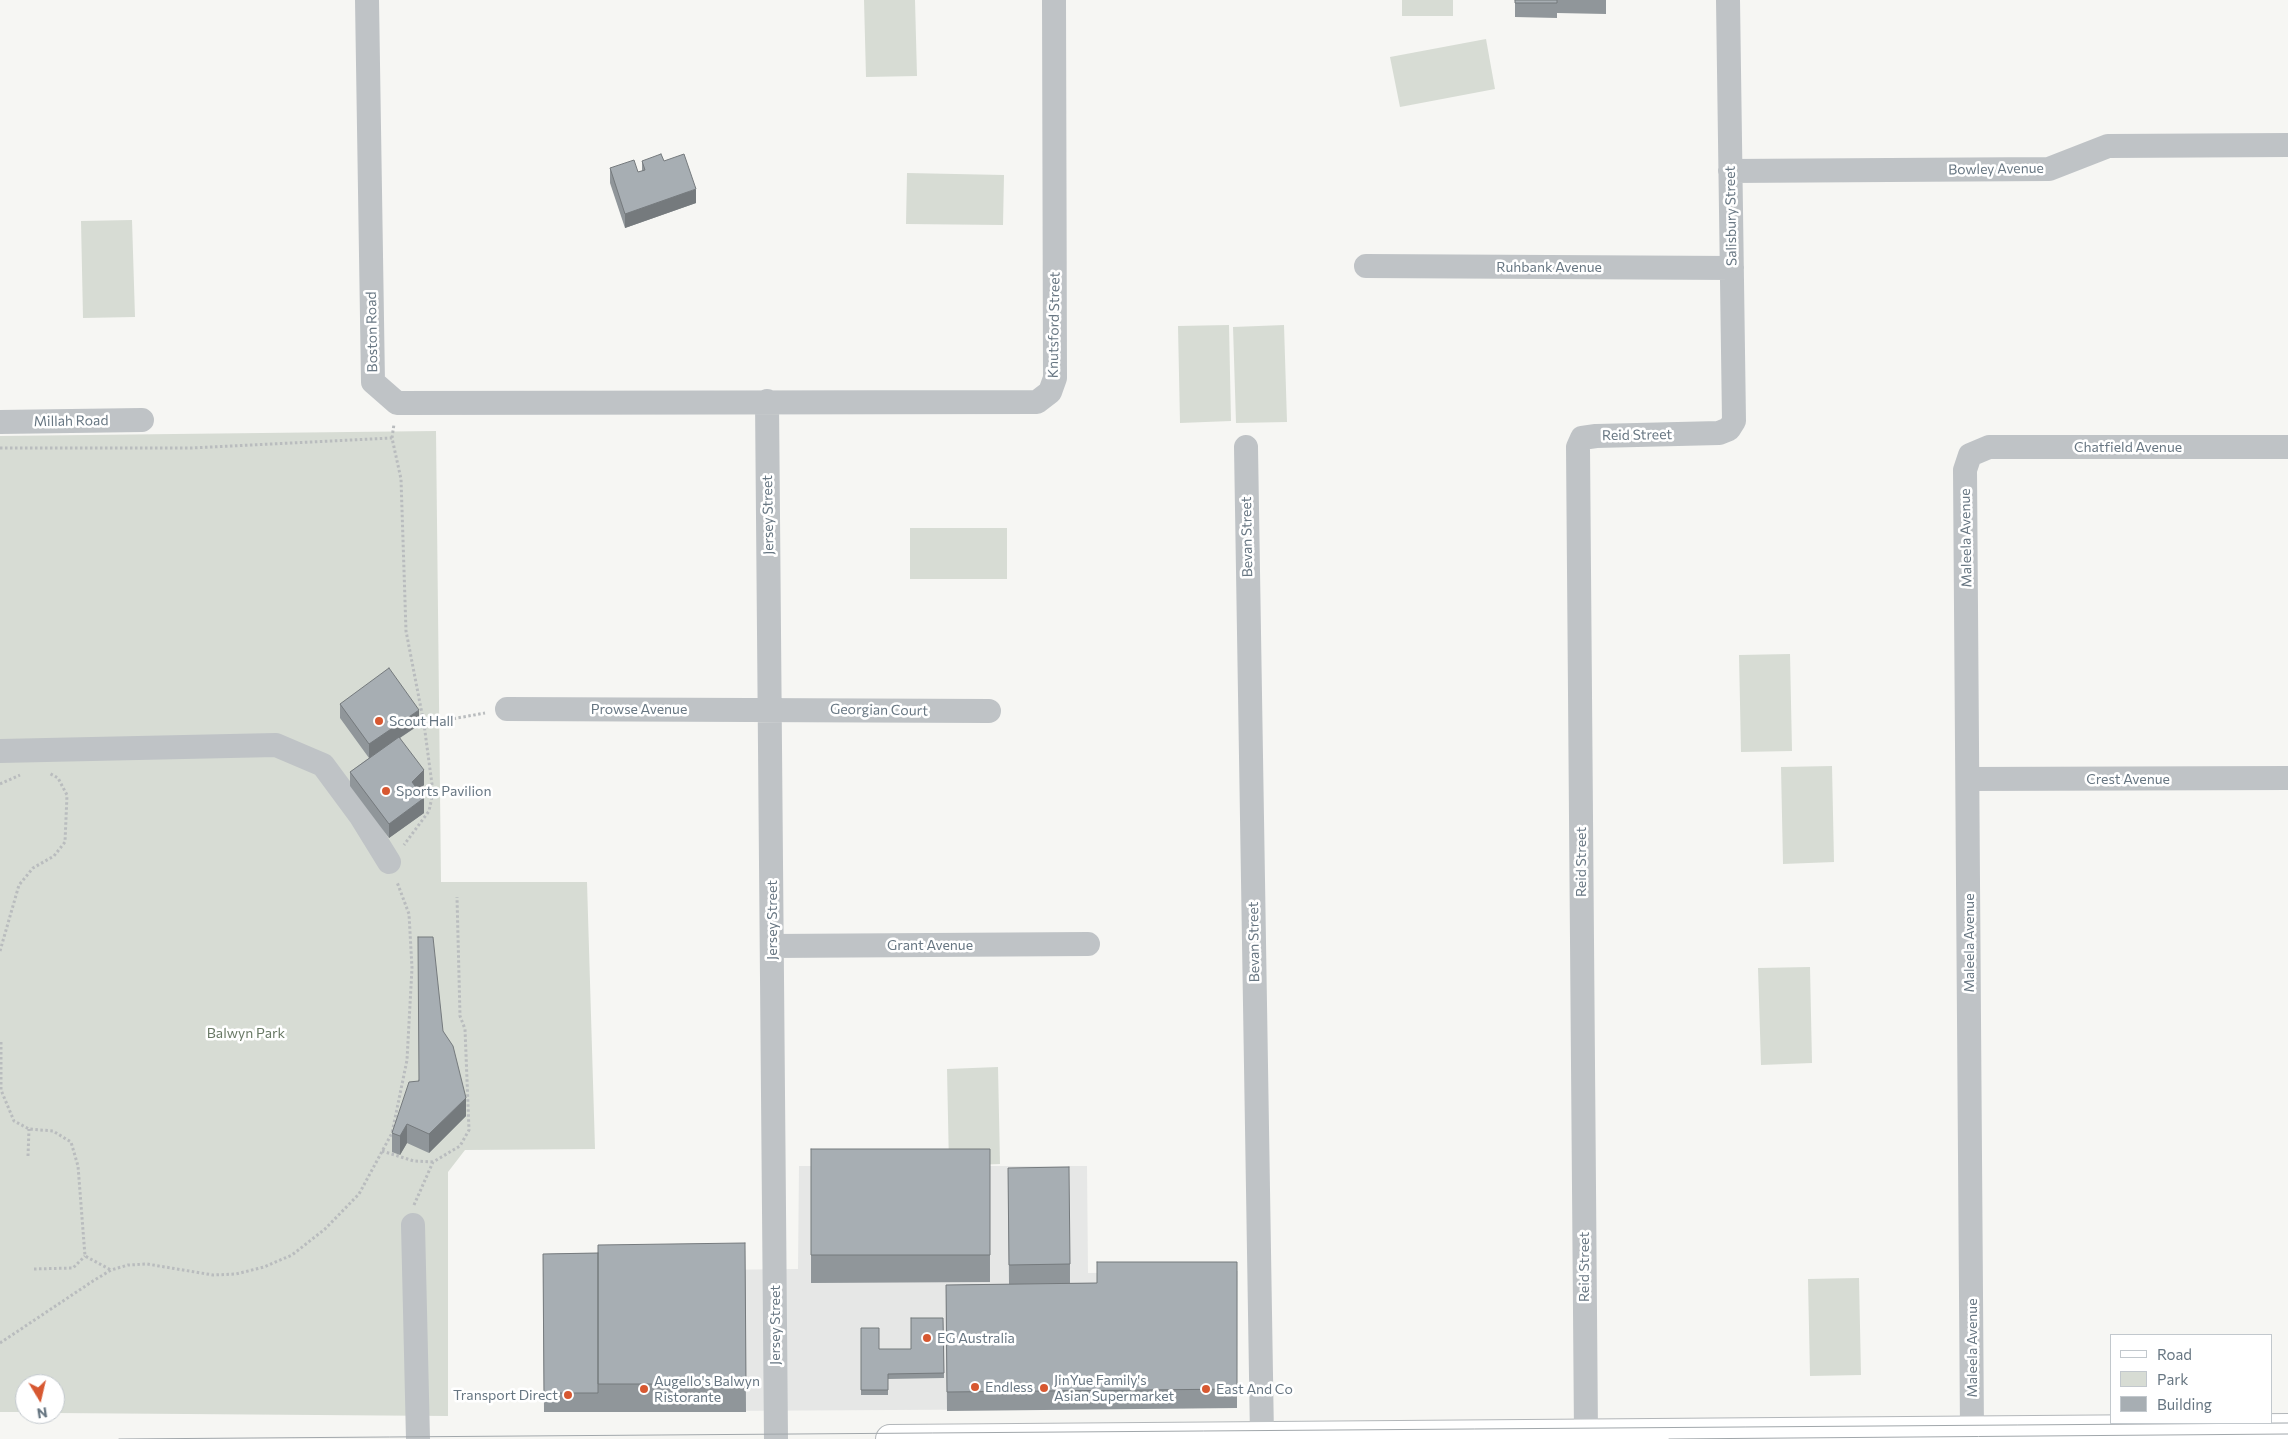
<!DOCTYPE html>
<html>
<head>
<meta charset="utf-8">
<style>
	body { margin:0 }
	#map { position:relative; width:2288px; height:1439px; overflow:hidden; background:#f6f6f3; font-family:Commissioner,sans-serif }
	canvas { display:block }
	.legend { position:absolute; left:2110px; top:1334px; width:162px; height:90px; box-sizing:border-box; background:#fff; border:1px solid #c2c8cd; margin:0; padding:6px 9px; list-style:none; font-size:15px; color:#677682 }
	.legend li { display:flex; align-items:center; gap:10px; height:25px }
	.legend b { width:25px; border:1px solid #c2c8cd }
	.north { position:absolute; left:15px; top:1374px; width:50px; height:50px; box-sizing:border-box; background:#fff; border:1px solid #c2c8cd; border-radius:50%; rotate:171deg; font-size:14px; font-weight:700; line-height:20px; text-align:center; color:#677682 }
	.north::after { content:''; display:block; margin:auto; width:18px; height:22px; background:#d75831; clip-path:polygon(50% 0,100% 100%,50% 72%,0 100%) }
</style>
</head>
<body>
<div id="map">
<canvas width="2288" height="1439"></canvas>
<ul class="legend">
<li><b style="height:6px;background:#fff"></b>Road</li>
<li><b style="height:14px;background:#d7dcd4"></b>Park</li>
<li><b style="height:14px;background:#a7aeb3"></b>Building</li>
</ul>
<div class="north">N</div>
</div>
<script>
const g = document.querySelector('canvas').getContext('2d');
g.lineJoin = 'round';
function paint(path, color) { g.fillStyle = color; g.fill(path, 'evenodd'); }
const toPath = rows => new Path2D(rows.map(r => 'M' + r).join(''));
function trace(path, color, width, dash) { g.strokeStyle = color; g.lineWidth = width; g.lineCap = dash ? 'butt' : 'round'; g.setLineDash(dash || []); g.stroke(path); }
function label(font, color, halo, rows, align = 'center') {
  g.font = font + ' Commissioner,sans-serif'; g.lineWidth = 5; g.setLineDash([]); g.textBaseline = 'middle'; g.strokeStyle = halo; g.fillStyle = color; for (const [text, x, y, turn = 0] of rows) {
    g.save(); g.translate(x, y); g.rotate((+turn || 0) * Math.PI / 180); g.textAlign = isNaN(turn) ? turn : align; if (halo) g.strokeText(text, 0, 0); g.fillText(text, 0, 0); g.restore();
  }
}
const built = toPath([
	[799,1166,1087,1166,1088,1273,1238,1271,1237,1408,544,1412,543,1272,798,1269]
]);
const green = toPath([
	[864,0,915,0,917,76,866,77],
	[1402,0,1453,0,1453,16,1402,16],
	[1486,39,1495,89,1400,107,1390,57],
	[907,173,1004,175,1003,225,906,224],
	[132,220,135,317,83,318,81,221],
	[1229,325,1231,421,1180,423,1178,326],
	[1284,325,1287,422,1236,423,1233,327],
	[436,431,441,882,587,882,595,1149,465,1150,448,1172,448,1416,55,1413,55,1384,25,1384,25,1412,0,1412,0,436],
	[910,528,1007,528,1007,579,910,579],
	[1790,654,1792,751,1741,752,1739,655],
	[1832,766,1834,862,1783,864,1781,767],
	[1810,967,1812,1063,1761,1065,1758,968],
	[998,1067,1000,1164,949,1166,947,1069],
	[1859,1278,1861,1375,1810,1376,1808,1279]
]);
const path = toPath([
	[392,438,394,424],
	[0,448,191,448,392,438,401,479,406,631,424,724,433,792,429,811,404,845],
	[424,724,485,713],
	[0,784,20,775],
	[0,951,19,885,33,868,54,856,65,842,67,795,58,778,49,773],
	[1,1042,1,1090,14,1121,29,1129,53,1131,71,1142,78,1166,85,1256,111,1270],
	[382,1151,414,1161,433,1162],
	[28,1156,29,1129],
	[414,1205,433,1162,460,1146,469,1130,465,1029,460,1016,457,897],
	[34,1269,73,1268,85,1256],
	[0,1343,93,1281,111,1270,128,1265,147,1264,213,1275,236,1274,264,1267,292,1255,325,1229,359,1194,392,1133,407,1060,412,968,409,914,397,882]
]);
const minor = toPath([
	[367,0,373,382,397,403,1037,402,1050,392,1055,378,1054,0],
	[1730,171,2049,169,2108,146,2288,145],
	[1366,266,1732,268],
	[767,401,776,1439],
	[0,422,142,420],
	[1246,447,1262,1437],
	[507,709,989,711],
	[0,751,276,745,323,765,360,815,389,862],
	[1969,779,2288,778],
	[772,946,1088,944],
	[413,1225,418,1439],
	[1972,1431,1965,470,1970,455,1989,447,2288,447],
	[1586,1434,1578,447,1582,438,1596,436,1719,433,1729,429,1734,421,1728,0]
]);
const major = toPath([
	[890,1439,2288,1428]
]);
const tram = toPath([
	[119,1439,2288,1423],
	[1669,1439,2288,1434]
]);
const wall = toPath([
	[1515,0,1606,0,1606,14,1557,13,1557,18,1515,17],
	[642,161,664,161,696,203,625,228,610,183,610,168,638,172,642,171],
	[340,704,419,725,400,738,424,785,418,790,424,813,389,838,350,786,350,772,369,758,340,718],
	[443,1031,466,1116,429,1153,407,1143,400,1155,392,1152,392,1133],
	[811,1149,990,1149,990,1282,811,1283],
	[1008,1168,1070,1264,1070,1283,1097,1283,1237,1262,1237,1408,947,1411,946,1285,1009,1284],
	[745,1243,746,1412,544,1412,543,1254,598,1253],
	[943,1318,944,1378,888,1379,888,1395,861,1395,861,1328,879,1349,911,1349]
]);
const shadedWall = toPath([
	[696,189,696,203,625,228,625,214],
	[419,710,419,725,369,758,369,744],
	[424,770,424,785,412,796,412,782],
	[424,798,424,813,389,838,389,824],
	[466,1098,466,1116,429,1153,429,1134],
	[407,1124,407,1143,400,1155,400,1136]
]);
const building = toPath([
	[1515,0,1557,0,1557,3,1515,3,1515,0],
	[661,154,664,161,684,154,696,189,625,214,610,168,634,160,638,172,645,170,642,161,661,154],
	[389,668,419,710,369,744,340,704,389,668],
	[399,737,424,770,412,782,424,798,389,824,350,772,399,737],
	[418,937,433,937,443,1031,453,1046,466,1098,429,1134,407,1124,400,1136,392,1133,409,1082,419,1081,418,937],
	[811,1149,990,1149,990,1255,811,1255,811,1149],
	[1069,1167,1070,1264,1009,1265,1008,1168,1069,1167],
	[745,1243,746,1384,598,1384,598,1245,745,1243],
	[598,1253,598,1393,544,1393,543,1254,598,1253],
	[1097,1262,1237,1262,1237,1389,947,1392,946,1285,1097,1283,1097,1262],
	[911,1318,943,1318,944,1373,888,1374,888,1390,861,1390,861,1328,879,1328,879,1349,911,1349,911,1318]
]);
const markers = [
	[379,721,5,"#d75831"],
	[386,791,5,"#d75831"],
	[927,1338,5,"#d75831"],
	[975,1387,5,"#d75831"],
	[1044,1388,5,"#d75831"],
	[644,1389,5,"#d75831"],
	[1206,1389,5,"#d75831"],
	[568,1395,5,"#d75831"]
];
const streetNames = [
	["Bowley Avenue",1996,169,-1],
	["Salisbury Street",1731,216,-91],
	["Ruhbank Avenue",1549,267],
	["Knutsford Street",1054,325,-89],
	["Boston Road",372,332,-91],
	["Millah Road",71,421,-1],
	["Reid Street",1637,435,-1],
	["Chatfield Avenue",2128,447],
	["Jersey Street",768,515,-91],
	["Bevan Street",1247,537,-91],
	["Maleela Avenue",1966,538,-91],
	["Prowse Avenue",639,709],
	["Georgian Court",879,710,1],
	["Crest Avenue",2128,779],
	["Reid Street",1581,862,-90],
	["Jersey Street",772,920,-90],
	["Bevan Street",1254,942,-91],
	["Maleela Avenue",1969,943,-90],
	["Grant Avenue",930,945],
	["Reid Street",1584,1267,-90],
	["Jersey Street",775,1325,-90],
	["Maleela Avenue",1972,1348,-90]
];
const poiNames = [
	["Scout Hall",389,721],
	["Sports Pavilion",396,791],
	["EG Australia",937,1338],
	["JinYue Family's",1054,1380],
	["Asian Supermarket",1054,1396],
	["Augello's Balwyn",654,1381],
	["Ristorante",654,1397],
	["Endless",985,1387],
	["East And Co",1216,1389],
	["Transport Direct",558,1395,"right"]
];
const parkNames = [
	["Balwyn Park",246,1033]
];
paint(built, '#e6e7e6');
paint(green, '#d7dcd4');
trace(major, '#b3b7ba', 30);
trace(path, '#b9bcbe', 3, [2.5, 2.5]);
trace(minor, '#bfc3c6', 24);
trace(major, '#fff', 28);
trace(tram, '#a1a7ab', 1);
paint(wall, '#90969a');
paint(shadedWall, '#757a7d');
paint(building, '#a7aeb3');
trace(building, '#757a7d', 1);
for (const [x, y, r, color] of markers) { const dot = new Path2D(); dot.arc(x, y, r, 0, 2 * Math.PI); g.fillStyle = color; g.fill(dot); trace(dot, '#fff', 2); }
label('14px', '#677682', '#fff', streetNames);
label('14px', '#677682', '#fff', poiNames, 'left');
label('14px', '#697965', '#fff', parkNames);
</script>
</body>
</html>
